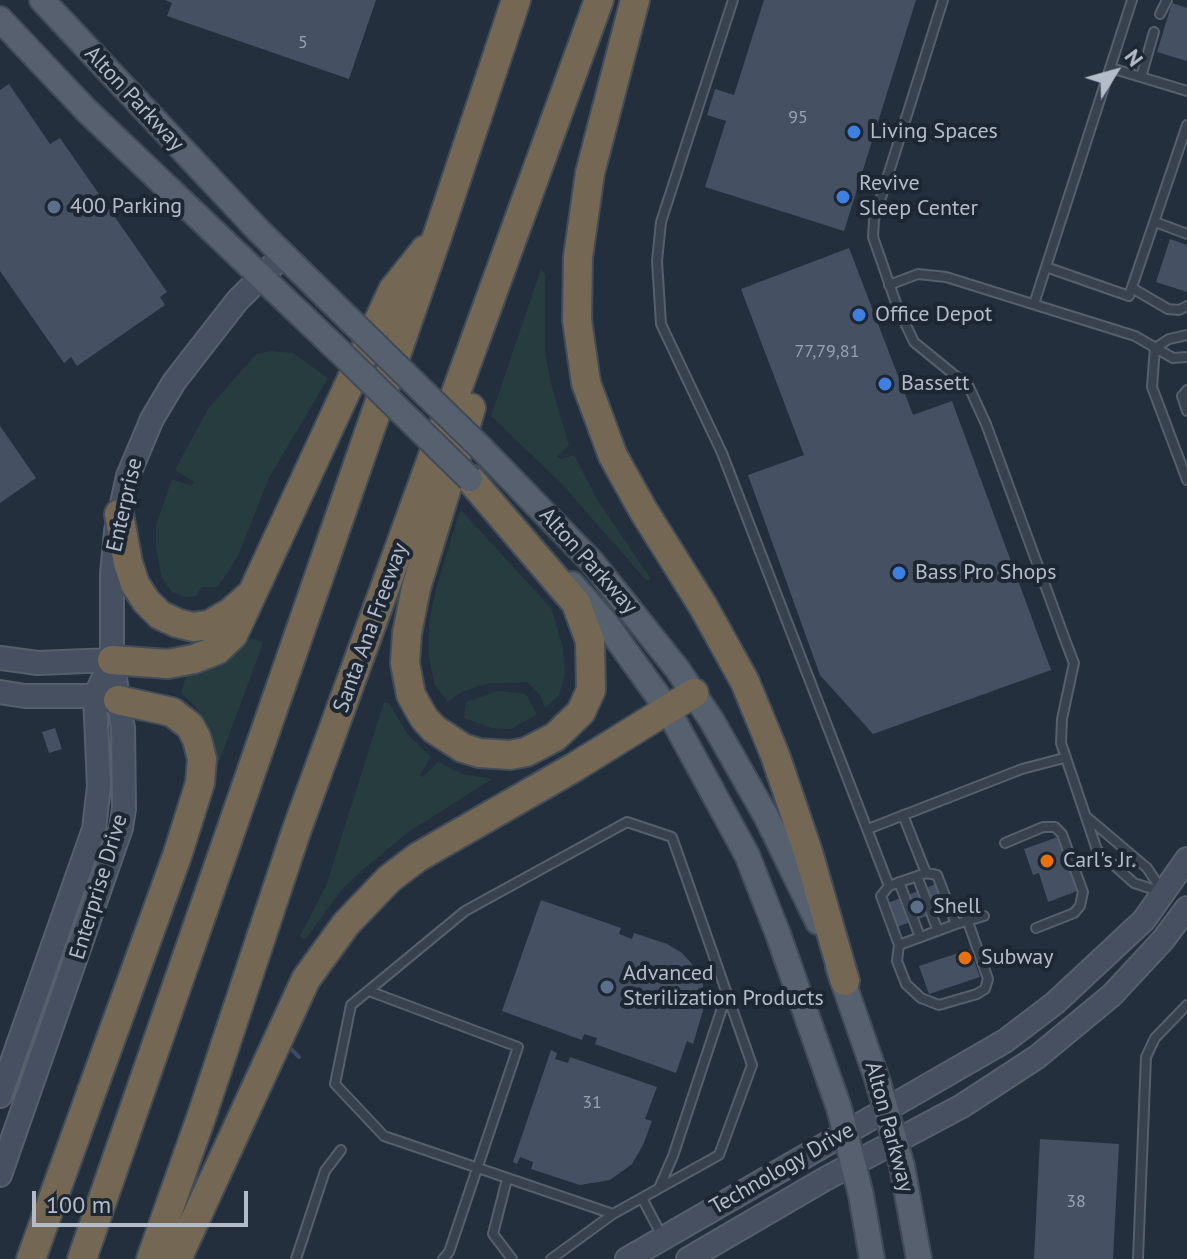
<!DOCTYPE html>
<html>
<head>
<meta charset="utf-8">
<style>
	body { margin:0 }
	#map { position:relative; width:1187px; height:1259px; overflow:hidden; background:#242f3e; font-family:"PT Sans",sans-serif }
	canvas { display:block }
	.north { position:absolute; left:1075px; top:32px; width:80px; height:80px; -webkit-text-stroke:6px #1d2633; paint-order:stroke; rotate:53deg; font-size:22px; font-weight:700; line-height:32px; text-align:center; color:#b4bcc9 }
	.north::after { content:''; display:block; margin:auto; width:28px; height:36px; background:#b4bcc9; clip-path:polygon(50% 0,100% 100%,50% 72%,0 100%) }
	.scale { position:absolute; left:32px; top:1191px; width:216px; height:36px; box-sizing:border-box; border:4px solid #b4bcc9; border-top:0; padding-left:10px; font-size:24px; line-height:28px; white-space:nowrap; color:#b4bcc9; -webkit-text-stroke:6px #1d2633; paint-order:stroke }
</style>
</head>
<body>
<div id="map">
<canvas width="1187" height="1259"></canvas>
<div class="north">N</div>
<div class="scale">100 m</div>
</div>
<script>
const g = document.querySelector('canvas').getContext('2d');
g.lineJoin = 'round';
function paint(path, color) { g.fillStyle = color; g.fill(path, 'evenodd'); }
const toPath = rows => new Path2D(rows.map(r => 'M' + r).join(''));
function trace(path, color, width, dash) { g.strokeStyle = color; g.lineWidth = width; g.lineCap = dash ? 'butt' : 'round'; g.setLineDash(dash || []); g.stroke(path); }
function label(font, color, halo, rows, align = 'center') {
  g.font = font + ' "PT Sans",sans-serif'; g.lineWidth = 8; g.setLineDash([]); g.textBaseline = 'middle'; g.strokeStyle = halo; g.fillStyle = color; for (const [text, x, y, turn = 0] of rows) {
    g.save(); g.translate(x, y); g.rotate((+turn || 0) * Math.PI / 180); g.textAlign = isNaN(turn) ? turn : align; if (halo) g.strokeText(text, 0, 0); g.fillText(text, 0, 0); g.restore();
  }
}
const green = toPath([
	[541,269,545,274,545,352,551,384,569,445,557,457,562,459,574,455,598,501,651,579,646,580,561,483,491,416],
	[272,351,293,353,328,378,269,478,238,556,224,578,216,588,202,587,196,596,186,597,172,592,162,578,156,548,156,525,172,479,191,486,194,482,175,470,208,409,256,354],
	[462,511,551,608,563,647,565,675,559,695,545,708,540,695,527,682,485,684,461,692,448,702,435,685,429,657,429,624,436,589,459,513],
	[251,638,263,643,215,773,213,772,213,744,207,724,196,707,181,693,186,676,240,649],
	[498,691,526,694,537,715,510,729,491,728,464,718,466,702],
	[384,702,389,703,408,735,431,757,420,775,423,777,438,762,462,774,492,779,407,833,359,873,342,889,305,940,300,936,326,886]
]);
const stream = toPath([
	[291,1049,299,1057]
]);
const building = toPath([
	[165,0,376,0,349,79,167,16,172,3],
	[764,0,916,0,844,231,705,187,726,121,707,115,715,89,734,95],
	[1172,3,1187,8,1187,61,1157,52],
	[9,84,50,144,60,138,167,292,160,297,165,305,77,366,71,357,64,363,0,271,0,90],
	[1170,239,1187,245,1187,292,1156,282],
	[849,248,913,415,952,401,1051,670,873,734,820,675,748,475,804,455,741,289],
	[0,426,36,478,0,503],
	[55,728,62,749,49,753,42,732],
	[1058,837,1077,891,1048,902,1039,873,1033,875,1024,849],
	[936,884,945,909,897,927,888,903],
	[541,900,621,928,619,934,632,939,634,933,667,944,682,953,691,963,703,985,704,1007,693,1044,687,1041,676,1073,595,1044,597,1038,584,1034,582,1040,502,1011],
	[970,949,980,977,929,994,919,966],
	[551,1050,557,1053,555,1059,568,1063,570,1057,657,1087,645,1119,652,1121,643,1145,632,1164,610,1180,580,1185,531,1169,533,1162,520,1157,517,1164,513,1162],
	[1040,1139,1119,1144,1113,1259,1034,1259]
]);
const lane = toPath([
	[733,0,661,222,657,261,661,324,722,453,889,886],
	[943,0,874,220,873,237,897,306,914,342,969,387,986,424,1067,645,1074,663,1062,719,1061,743,1097,850,1134,883,1161,892],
	[1160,14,1167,0],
	[1111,68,1187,91],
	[1141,77,1154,32],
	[1155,222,1187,234],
	[1046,267,1129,296,1187,125],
	[889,285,918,274,946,277,1135,336,1173,358,1187,357],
	[1132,288,1168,309,1179,310,1187,306],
	[1034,304,1132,0],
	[1155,348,1152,387,1187,480],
	[1155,348,1169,339,1187,335],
	[1187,390,1182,396,1187,411],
	[903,815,926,873,889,886,881,896,899,945,956,924],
	[1088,818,1147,868,1161,889],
	[868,829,1022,769,1064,758],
	[1005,843,1043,827,1055,827,1062,834,1083,892,1080,906,1074,913,1036,928],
	[926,873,937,875,956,924,984,916],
	[917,876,938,931],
	[899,882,920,937],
	[899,945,897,961,906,984,921,998,939,1005,977,994,985,989,988,979,967,919],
	[369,991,518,1047,449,1252,443,1259],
	[507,1179,493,1234,512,1259],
	[659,1188,673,1156,727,993],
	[642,1198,662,1236],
	[296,1259,325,1171,341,1150],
	[551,1259,613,1214,719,1155,752,1065,672,837,627,822,465,911,351,1005,335,1084,384,1136,613,1214],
	[1138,1259,1146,1057,1155,1038,1187,1005]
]);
const secondary = toPath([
	[0,658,38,663,112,660],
	[0,692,25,696,95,696,109,699],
	[0,1096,94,829,99,786,95,696,112,660],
	[0,1175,121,828,124,809,123,728,112,660,112,574,116,531,128,476,152,419,174,382,237,301,283,255],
	[627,1259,1005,1041,1055,1003,1144,920,1187,859],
	[688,1259,825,1179,962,1106,1037,1057,1112,995,1163,940,1187,908]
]);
const primary = toPath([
	[42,0,258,230,351,321],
	[0,19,87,111,338,350],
	[481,448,592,562,678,670,712,721,766,816,818,922],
	[572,584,605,622,668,710,747,855,778,934,839,1108,861,1195,872,1259],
	[838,967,878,1082,902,1166,919,1259]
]);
const highway = toPath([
	[635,0,590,173,578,257,577,320,586,383,613,456,643,510,703,606,745,682,775,755,808,852,845,981],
	[470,479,576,603,590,641,591,690,581,712,555,737,526,752,510,755,479,753,463,748,434,729,424,718,411,695,405,663,407,633,416,588,471,408],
	[119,514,128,563,135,584,146,601,160,615,177,623,193,627,209,625,231,612,248,597],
	[112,660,168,664,194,659,217,650,233,635,393,290,425,250],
	[31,1259,177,856,200,783,202,759,197,739,190,726,172,712,118,700],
	[82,1259,438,234,516,0],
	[151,1259,202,1115,297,829,599,0],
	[177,1259,306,979,346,924,389,879,418,857,573,768,694,693]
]);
const primaryBridge = toPath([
	[351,321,481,448],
	[338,350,470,479]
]);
const markers = [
	[854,132,8,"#3f7fe0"],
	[843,197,8,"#3f7fe0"],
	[54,207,8,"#5c6f8a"],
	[859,315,8,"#3f7fe0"],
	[885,384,8,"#3f7fe0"],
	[899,573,8,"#3f7fe0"],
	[1047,861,8,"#e8710a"],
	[917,907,8,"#5c6f8a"],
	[965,958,8,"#e8710a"],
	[607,987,8,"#5c6f8a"]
];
const numberNames = [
	["5",303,43],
	["95",798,118],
	["77,79,81",827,352],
	["31",592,1103],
	["38",1076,1202]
];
const streetNames = [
	["Alton Parkway",134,99,47],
	["Enterprise",125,505,-77],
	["Alton Parkway",588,561,48],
	["Santa Ana Freeway",371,628,-70],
	["Enterprise Drive",99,887,-73],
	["Alton Parkway",889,1127,75],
	["Technology Drive",782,1169,-30]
];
const poiNames = [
	["Living Spaces",870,132],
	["Revive",859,184],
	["Sleep Center",859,209],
	["400 Parking",70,207],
	["Office Depot",875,315],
	["Bassett",901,384],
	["Bass Pro Shops",915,573],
	["Carl's Jr.",1063,861],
	["Shell",933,907],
	["Subway",981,958],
	["Advanced",623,974],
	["Sterilization Products",623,999]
];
paint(green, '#263c3f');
trace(stream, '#394c67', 4);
paint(building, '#455162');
trace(lane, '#565f6c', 12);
trace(secondary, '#565f6c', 26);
trace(primary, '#414a57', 28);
trace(highway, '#434c59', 32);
trace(lane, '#38414e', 8);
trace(secondary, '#465061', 22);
trace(primary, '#56606e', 24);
trace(highway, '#746855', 28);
trace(primaryBridge, '#414a57', 28, []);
trace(primaryBridge, '#56606e', 24);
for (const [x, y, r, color] of markers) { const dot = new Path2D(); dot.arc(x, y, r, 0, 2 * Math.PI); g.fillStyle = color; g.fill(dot); trace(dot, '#1d2633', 3); }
label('18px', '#98a1af', null, numberNames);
label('22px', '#b4bcc9', '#1d2633', streetNames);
label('22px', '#b4bcc9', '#1d2633', poiNames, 'left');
</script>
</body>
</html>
